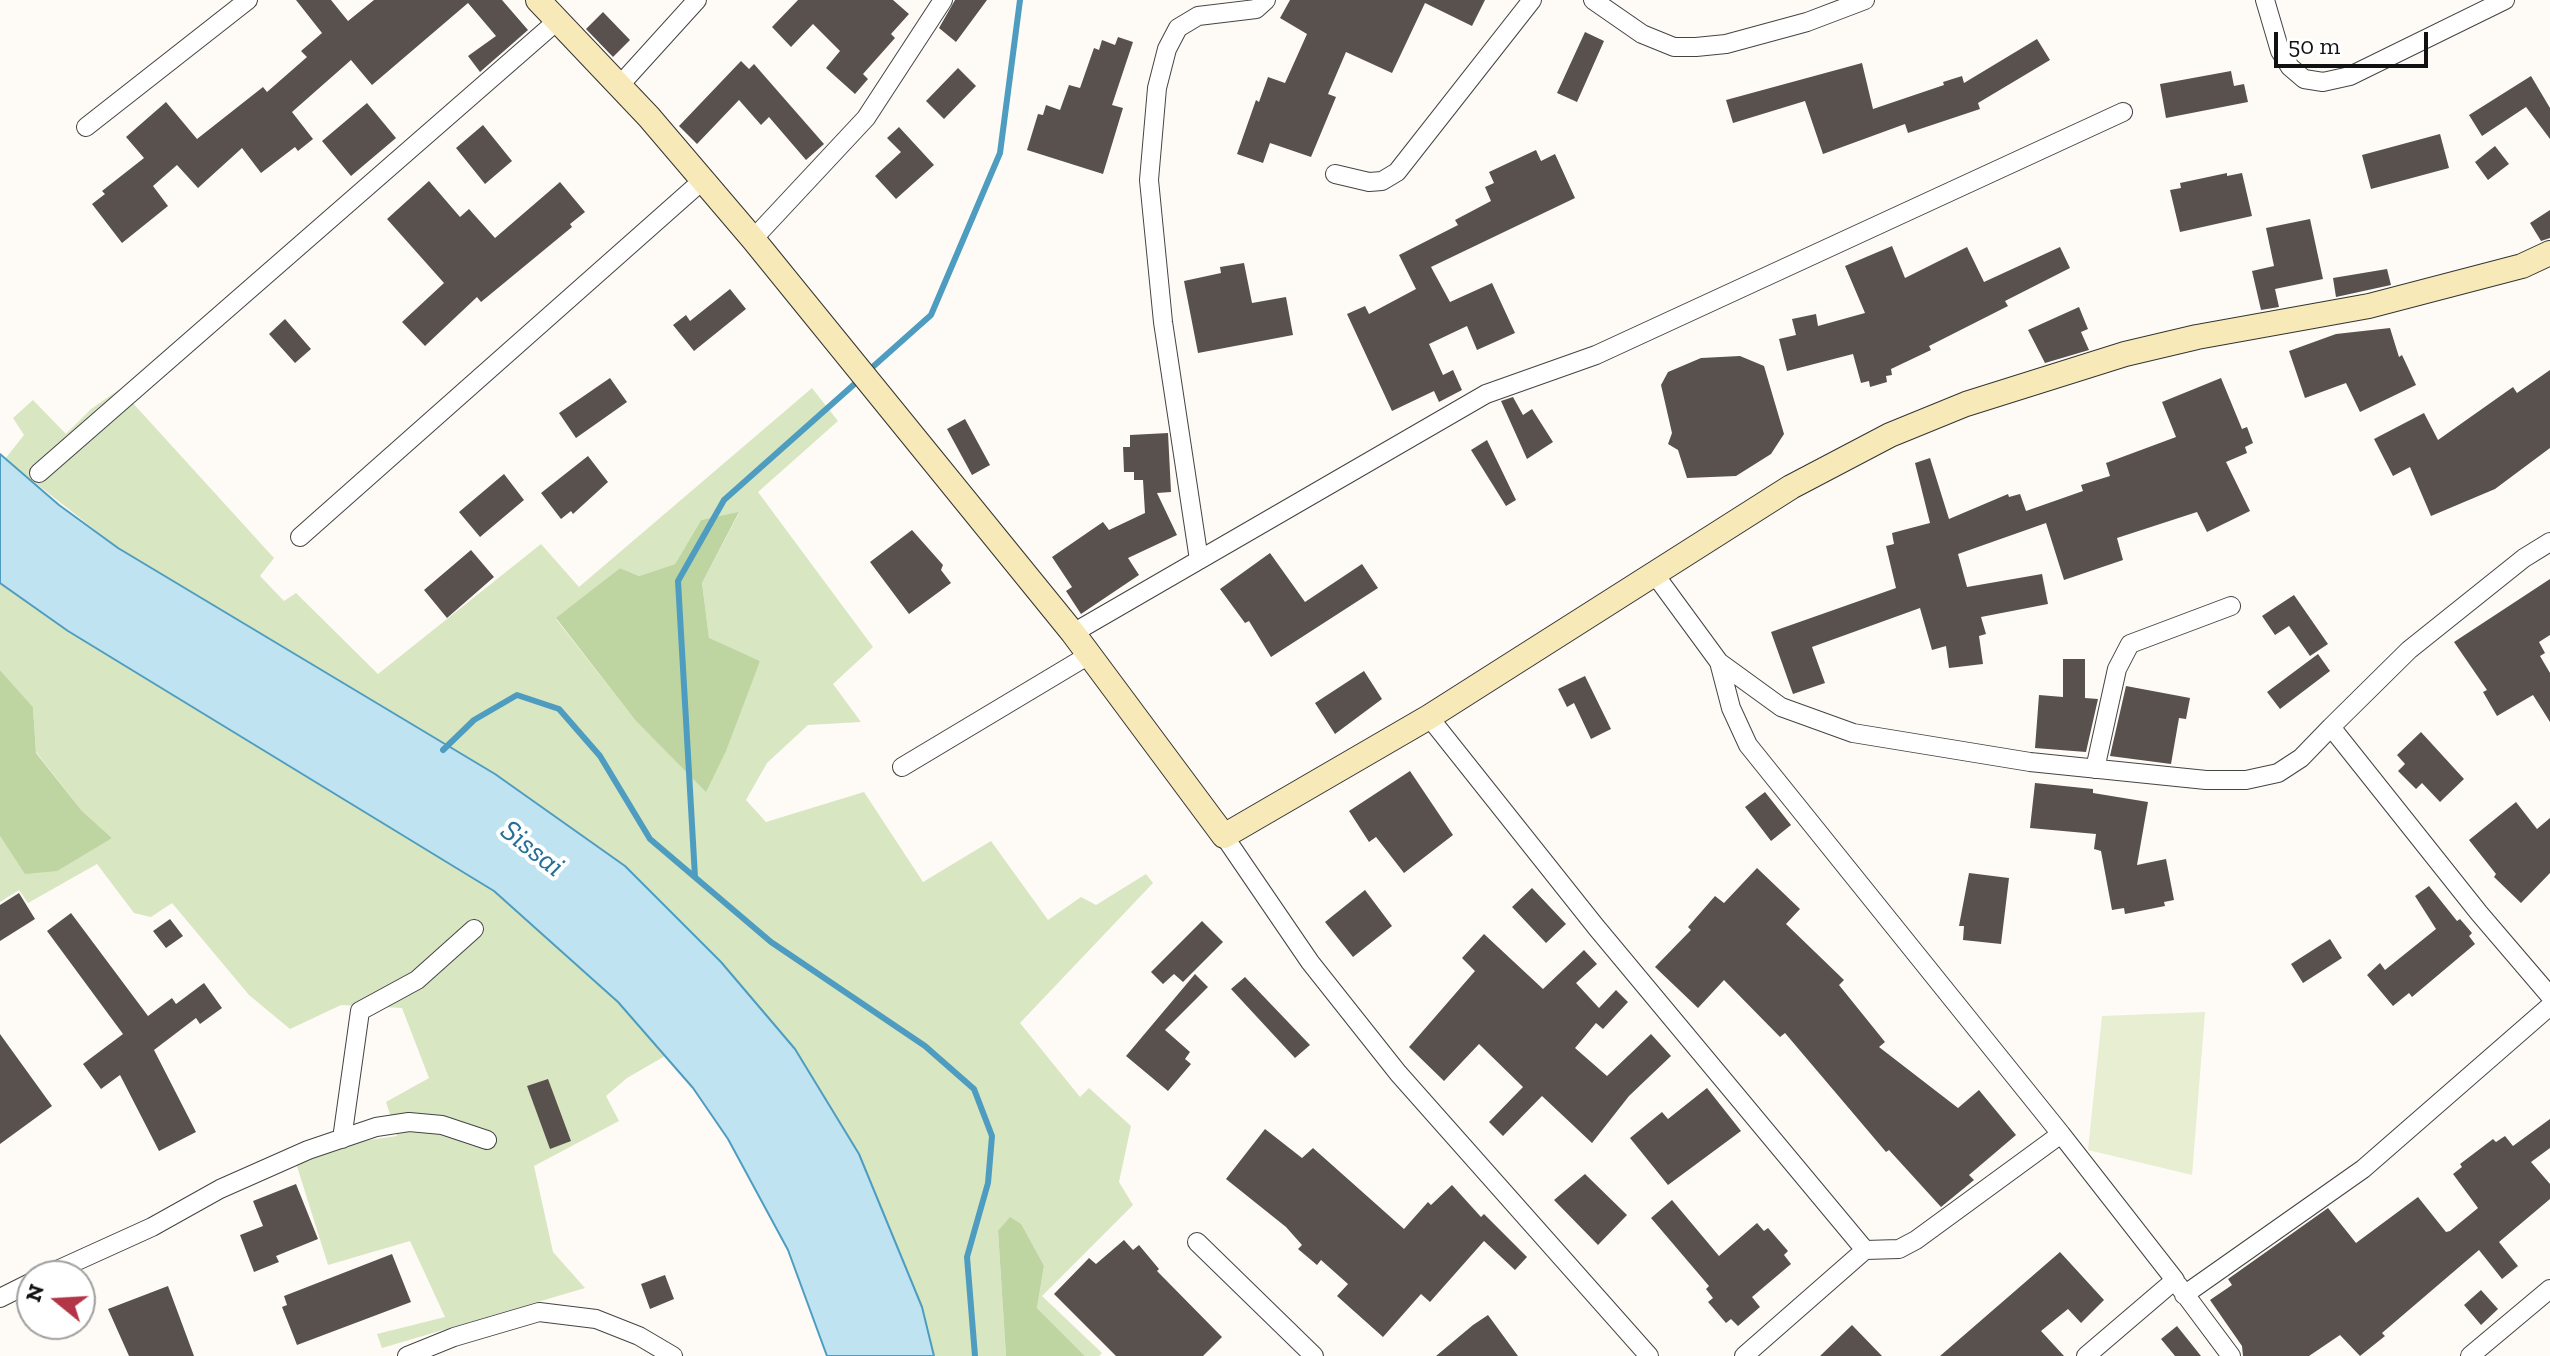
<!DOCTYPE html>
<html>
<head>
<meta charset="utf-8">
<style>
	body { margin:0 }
	#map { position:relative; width:2550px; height:1356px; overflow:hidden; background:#fefbf6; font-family:"Zilla Slab",serif }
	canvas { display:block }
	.north { position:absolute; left:16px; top:1260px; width:80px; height:80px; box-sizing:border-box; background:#fff; border:2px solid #a0a0a0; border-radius:50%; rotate:288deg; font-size:22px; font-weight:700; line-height:32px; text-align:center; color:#111 }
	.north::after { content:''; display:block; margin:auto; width:28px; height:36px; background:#b33648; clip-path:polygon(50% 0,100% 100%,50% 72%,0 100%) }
	.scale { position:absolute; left:2274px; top:32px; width:154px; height:36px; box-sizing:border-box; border:4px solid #111; border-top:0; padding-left:10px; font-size:24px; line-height:28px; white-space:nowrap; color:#111; -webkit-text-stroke:6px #fff; paint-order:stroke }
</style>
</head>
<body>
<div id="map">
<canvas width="2550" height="1356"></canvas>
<div class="north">N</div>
<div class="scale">50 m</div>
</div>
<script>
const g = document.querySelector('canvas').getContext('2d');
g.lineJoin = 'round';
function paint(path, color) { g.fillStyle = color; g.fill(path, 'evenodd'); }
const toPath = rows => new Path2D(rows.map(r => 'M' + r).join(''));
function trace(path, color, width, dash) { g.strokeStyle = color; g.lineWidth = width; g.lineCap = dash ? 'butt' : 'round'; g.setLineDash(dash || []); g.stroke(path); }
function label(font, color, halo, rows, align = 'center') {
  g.font = font + ' "Zilla Slab",serif'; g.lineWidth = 8; g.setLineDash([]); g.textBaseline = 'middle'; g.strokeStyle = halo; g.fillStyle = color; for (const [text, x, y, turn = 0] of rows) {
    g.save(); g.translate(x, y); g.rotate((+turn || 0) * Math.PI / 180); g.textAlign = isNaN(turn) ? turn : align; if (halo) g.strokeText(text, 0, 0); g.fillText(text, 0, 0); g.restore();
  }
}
const green = toPath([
	[812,388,838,421,758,492,873,647,833,684,861,722,808,725,767,763,746,800,766,822,864,792,923,882,991,841,1048,920,1081,897,1096,905,1146,874,1153,883,1020,1023,1080,1097,1089,1088,1131,1126,1119,1182,1133,1205,1042,1296,1102,1353,1099,1356,1085,1356,1037,1308,1044,1266,998,1231,1006,1356,934,1356,922,1307,859,1154,795,1049,721,962,625,866,495,774,118,548,5,459,24,435,13,418,33,400,66,434,91,409,120,389,274,558,260,576,284,601,296,593,378,674,541,544,579,587],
	[739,513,702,583,709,639,760,661,706,791,635,720,556,619,620,568,639,576,675,564,701,520],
	[0,583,68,631,494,891,618,1002,665,1056,627,1078,606,1096,619,1121,534,1166,553,1252,585,1288,382,1348,377,1334,445,1317,410,1241,328,1265,296,1163,348,1143,397,1136,386,1102,429,1078,402,1008,341,1005,290,1029,249,995,172,903,151,917,134,913,97,864,28,903,19,890,0,902,0,836,26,874,112,838,82,811,36,752,33,707,0,670]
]);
const forest = toPath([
	[739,512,702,583,709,638,760,661,726,751,706,792,635,720,556,618,620,568,639,576,675,564,701,520],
	[0,670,33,707,36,753,82,811,112,838,57,871,25,874,0,836],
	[1010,1217,1021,1224,1044,1266,1037,1308,1085,1356,1006,1356,998,1231]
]);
const pitch = toPath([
	[2205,1012,2192,1175,2088,1150,2102,1016]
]);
const water = toPath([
	[0,454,59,505,118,548,495,774,625,866,721,962,795,1049,859,1154,922,1307,934,1356,827,1356,788,1250,728,1139,693,1088,618,1002,494,891,68,631,0,583,0,454]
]);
const stream = toPath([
	[867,372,931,315,1000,153,1020,0],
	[443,750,474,720,517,695,559,709,600,756,650,839,771,942,925,1046,974,1089,992,1136,988,1183,967,1257,975,1356],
	[695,877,678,581,724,500,859,380]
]);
const building = toPath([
	[296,0,331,0,348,21,374,0,502,0,528,30,480,72,468,56,496,36,468,3,372,85,351,60,292,112,313,139,298,151,295,147,261,173,242,148,198,188,177,165,153,186,168,206,122,243,92,204,105,194,102,191,144,158,126,137,166,102,197,139,263,87,267,92,307,57,301,51,322,33],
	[798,0,893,0,909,14,891,34,895,38,863,74,868,79,855,94,826,68,840,51,813,24,791,47,772,27],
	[955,0,987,0,956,42,939,28],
	[1290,0,1485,0,1472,26,1425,3,1392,73,1346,52,1328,94,1336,97,1311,157,1270,143,1263,163,1237,154,1256,100,1259,102,1268,77,1285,83,1307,34,1280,18],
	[603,12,630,40,613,57,586,29],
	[1585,32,1604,41,1577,102,1557,93],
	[1118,37,1133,42,1112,105,1123,108,1103,174,1027,150,1038,114,1043,115,1046,105,1060,110,1069,85,1080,88,1094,48,1099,50,1102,40,1115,45],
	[2037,39,2050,60,1978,103,1980,109,1908,133,1905,124,1823,154,1805,101,1733,123,1726,100,1862,63,1873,109,1944,85,1943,82,1962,76,1964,83],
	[741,61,749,69,754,64,824,144,806,160,769,117,761,125,739,100,697,144,679,126],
	[958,68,976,86,944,119,926,101],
	[2231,71,2234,86,2244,84,2248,102,2166,118,2160,84],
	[2531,76,2550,108,2550,139,2526,107,2482,136,2469,115],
	[367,103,396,138,351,176,322,141],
	[483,125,512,161,485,184,456,148],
	[899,127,934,165,896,199,875,176,901,152,887,138],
	[2440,134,2449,168,2371,189,2362,155],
	[2495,146,2509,164,2488,180,2475,162],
	[1536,150,1541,161,1555,154,1575,198,1431,267,1450,302,1492,283,1515,333,1477,350,1467,326,1429,344,1443,375,1453,370,1462,390,1439,402,1434,391,1392,411,1347,314,1365,306,1369,314,1416,289,1399,255,1458,225,1455,220,1491,201,1485,187,1494,183,1489,172],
	[2227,173,2227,176,2242,173,2252,216,2180,232,2170,190,2181,188,2180,183],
	[429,181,460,217,469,209,495,238,560,182,585,212,570,224,572,227,481,302,477,297,425,346,402,322,444,283,387,219],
	[2550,210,2550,238,2541,241,2530,223],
	[2310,219,2323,279,2275,289,2279,307,2261,310,2252,271,2274,266,2266,228],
	[1892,246,1905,278,1967,247,1984,282,2060,247,2070,268,2005,301,2008,306,1929,346,1931,350,1891,369,1892,375,1886,376,1887,382,1870,387,1869,381,1861,383,1853,354,1787,371,1779,339,1796,335,1792,319,1816,314,1818,326,1865,313,1845,266],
	[1244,263,1252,303,1286,297,1293,335,1198,353,1184,281,1221,273,1220,267],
	[2387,269,2391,285,2336,297,2333,278],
	[730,289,746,309,694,351,673,325,686,315,690,321],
	[2079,307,2088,329,2081,332,2089,350,2045,363,2028,330],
	[285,319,311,349,295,363,269,334],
	[2390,328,2399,357,2402,355,2416,385,2360,412,2346,383,2305,398,2289,351,2336,334],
	[1740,356,1764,366,1784,434,1771,454,1736,476,1687,478,1678,450,1668,444,1672,433,1661,385,1668,372,1701,358],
	[2550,370,2550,448,2495,489,2431,516,2410,467,2393,476,2374,439,2424,413,2438,440,2513,387,2517,393],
	[610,378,627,402,576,438,559,413],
	[2221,378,2242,429,2247,427,2253,443,2245,447,2247,453,2226,462,2250,511,2207,532,2197,512,2117,538,2123,560,2064,580,2046,523,1958,554,1967,587,2042,574,2048,604,1981,617,1986,634,1979,636,1983,664,1949,668,1946,646,1932,650,1920,608,1812,647,1825,683,1793,694,1771,632,1896,588,1886,546,1894,544,1892,533,1930,523,1915,463,1930,458,1949,519,2008,494,2009,497,2020,494,2026,511,2083,491,2081,485,2110,476,2106,463,2176,437,2162,402],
	[1513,397,1523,415,1532,409,1553,442,1527,459,1501,401],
	[965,419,990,465,972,475,947,429],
	[1168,433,1171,492,1157,493,1177,535,1128,558,1139,575,1081,614,1066,591,1072,587,1052,557,1103,522,1109,530,1145,513,1143,480,1134,480,1134,472,1124,472,1123,447,1130,447,1130,435],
	[1487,440,1516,500,1506,506,1471,450],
	[588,456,608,482,573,514,571,511,561,519,541,493],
	[504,474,524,500,480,537,459,512],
	[912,530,943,565,941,570,951,583,909,614,870,562],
	[471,550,494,577,447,618,424,590],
	[1270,553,1305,602,1362,564,1378,588,1271,657,1249,621,1245,623,1220,589],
	[2550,579,2550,635,2539,642,2545,653,2540,656,2550,673,2550,722,2533,695,2497,716,2483,692,2487,690,2454,642],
	[2294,595,2328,644,2310,656,2289,626,2275,635,2262,616],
	[2318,654,2330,671,2280,709,2267,692],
	[2063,659,2085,659,2085,698,2098,699,2086,752,2035,748,2039,695,2063,697],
	[1364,671,1382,699,1335,734,1315,703],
	[1585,676,1611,729,1591,739,1574,703,1567,707,1558,689],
	[2126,686,2190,698,2186,719,2179,718,2171,764,2110,756],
	[2421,732,2464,779,2440,802,2422,783,2416,789,2398,771,2405,764,2397,755],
	[1410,771,1453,835,1404,873,1376,837,1369,842,1349,811],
	[2035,783,2093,789,2093,793,2148,802,2137,865,2166,859,2174,900,2164,902,2165,906,2125,914,2124,908,2112,910,2101,851,2094,849,2096,834,2030,828],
	[1765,792,1791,825,1771,841,1745,807],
	[2516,802,2537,829,2550,818,2550,873,2521,903,2494,877,2496,874,2469,840],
	[1757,868,1800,909,1786,924,1844,980,1839,985,1885,1042,1879,1047,1958,1108,1979,1090,2016,1135,1969,1175,1974,1180,1941,1207,1889,1150,1886,1152,1785,1033,1780,1037,1724,980,1698,1008,1655,967,1691,930,1688,927,1715,896,1724,903],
	[1969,873,2009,878,2001,944,1963,940,1964,926,1959,926],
	[2429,886,2457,921,2460,919,2472,933,2469,936,2475,944,2412,997,2409,993,2393,1006,2367,975,2380,963,2385,970,2436,929,2415,896],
	[1532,888,1566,924,1546,943,1512,907],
	[1365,890,1392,926,1353,957,1325,922],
	[19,893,35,919,0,941,0,905],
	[71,913,148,1016,172,998,176,1004,204,983,222,1008,200,1024,196,1018,154,1050,196,1132,159,1151,120,1075,101,1089,83,1064,123,1034,47,931],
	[170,919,183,936,166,948,153,931],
	[1202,921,1223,942,1183,982,1174,974,1163,984,1151,972],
	[1484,934,1543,989,1584,950,1597,964,1576,983,1599,1008,1616,990,1628,1002,1603,1029,1596,1023,1575,1048,1607,1076,1651,1034,1671,1056,1629,1096,1592,1143,1542,1096,1503,1136,1489,1122,1523,1087,1479,1044,1444,1081,1409,1047,1475,971,1462,958],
	[2330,939,2342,958,2303,983,2291,964],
	[1195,974,1208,987,1165,1030,1190,1052,1185,1059,1191,1064,1168,1091,1126,1056],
	[1245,977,1310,1045,1295,1058,1231,989],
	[0,1034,52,1106,0,1144],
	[548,1079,571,1141,550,1149,527,1086],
	[1707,1088,1741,1131,1668,1185,1630,1138,1662,1112,1668,1119],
	[2550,1119,2550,1148,2531,1162,2550,1184,2550,1199,2499,1242,2518,1266,2502,1279,2479,1250,2382,1333,2385,1336,2360,1356,2340,1335,2309,1356,2243,1356,2242,1346,2210,1300,2232,1285,2228,1279,2328,1208,2356,1243,2418,1197,2446,1232,2450,1231,2478,1208,2453,1174,2462,1167,2460,1164,2493,1139,2496,1142,2505,1136,2513,1146],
	[1265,1129,1302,1158,1313,1148,1404,1229,1428,1202,1431,1205,1452,1185,1481,1217,1484,1214,1527,1257,1515,1270,1484,1241,1430,1302,1421,1294,1383,1337,1337,1296,1348,1284,1321,1260,1317,1265,1298,1249,1302,1245,1286,1227,1226,1179],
	[1585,1174,1627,1215,1598,1245,1554,1200],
	[296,1184,318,1239,276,1256,279,1262,254,1272,240,1235,263,1226,253,1201],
	[1672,1200,1719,1256,1757,1223,1764,1231,1768,1228,1788,1251,1784,1255,1791,1264,1752,1297,1760,1307,1738,1326,1731,1319,1726,1323,1708,1302,1713,1298,1706,1289,1709,1286,1651,1218],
	[1124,1240,1133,1250,1139,1245,1159,1269,1157,1271,1222,1337,1203,1356,1116,1356,1054,1294,1089,1258,1096,1264],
	[2060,1252,2104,1300,2081,1323,2068,1309,2041,1331,2064,1356,1940,1356],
	[392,1254,411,1302,297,1345,282,1307,287,1305,284,1296],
	[665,1275,674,1299,650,1309,641,1284],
	[168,1286,194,1356,129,1356,108,1309],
	[2481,1290,2498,1309,2481,1325,2464,1305],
	[1488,1315,1518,1356,1436,1356,1473,1325],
	[1852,1325,1882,1356,1820,1356],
	[2177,1326,2201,1356,2175,1356,2161,1339]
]);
const street = toPath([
	[1593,0,1642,34,1674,47,1696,47,1726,44,1807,22,1865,0],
	[2265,0,2280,51,2290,67,2304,79,2323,82,2350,76,2505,0],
	[619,86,697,0],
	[86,127,248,0],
	[1335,174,1369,182,1382,181,1397,172,1532,0],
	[753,239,866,118,943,0],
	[39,473,557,21],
	[300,537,703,180],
	[1199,560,1163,322,1149,180,1157,88,1167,49,1178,28,1198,16,1256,9,1266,0],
	[1653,572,1719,662,1781,707,1853,733,2030,762,2206,780,2246,780,2278,773,2301,758,2331,727,2479,913,2550,996],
	[1073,633,1486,394,1596,355,2123,112],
	[1719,662,1731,708,1748,745,2061,1134,1916,1240,1899,1249,1865,1250],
	[1429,717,1596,927,1865,1250,1744,1356],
	[2331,727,2409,650,2524,558,2550,542],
	[902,767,1089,655],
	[2095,769,2117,669,2130,644,2231,606],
	[1224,836,1310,962,1398,1073,1649,1356],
	[2061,1134,2175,1280,2086,1356],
	[342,1139,360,1011,417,980,474,929],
	[1197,1242,1314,1356],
	[44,1276,152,1227,220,1189,308,1150,376,1127,409,1122,442,1125,487,1140],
	[2178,1285,2231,1356],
	[2184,1295,2363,1169,2550,1006],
	[0,1298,32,1282],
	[407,1356,454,1337,539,1312,596,1319,639,1336,673,1356],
	[2470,1356,2550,1289]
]);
const secondary = toPath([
	[538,0,649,117,753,239,1073,633,1224,836,1429,717,1791,487,1890,435,1966,404,2125,354,2197,337,2369,306,2522,266,2550,253]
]);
const waterNames = [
	["Sissai",532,849,38]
];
paint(green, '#d8e6c1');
paint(forest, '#bed5a2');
paint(pitch, '#e7eed2');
paint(water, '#bfe3f0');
trace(water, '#4e9dc0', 2);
trace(stream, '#4e9dc0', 6);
paint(building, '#58514e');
trace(street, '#444', 20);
trace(secondary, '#333', 26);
trace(street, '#fff', 18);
trace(secondary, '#f7eab8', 24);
label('italic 30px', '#267097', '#fff', waterNames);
</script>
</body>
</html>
